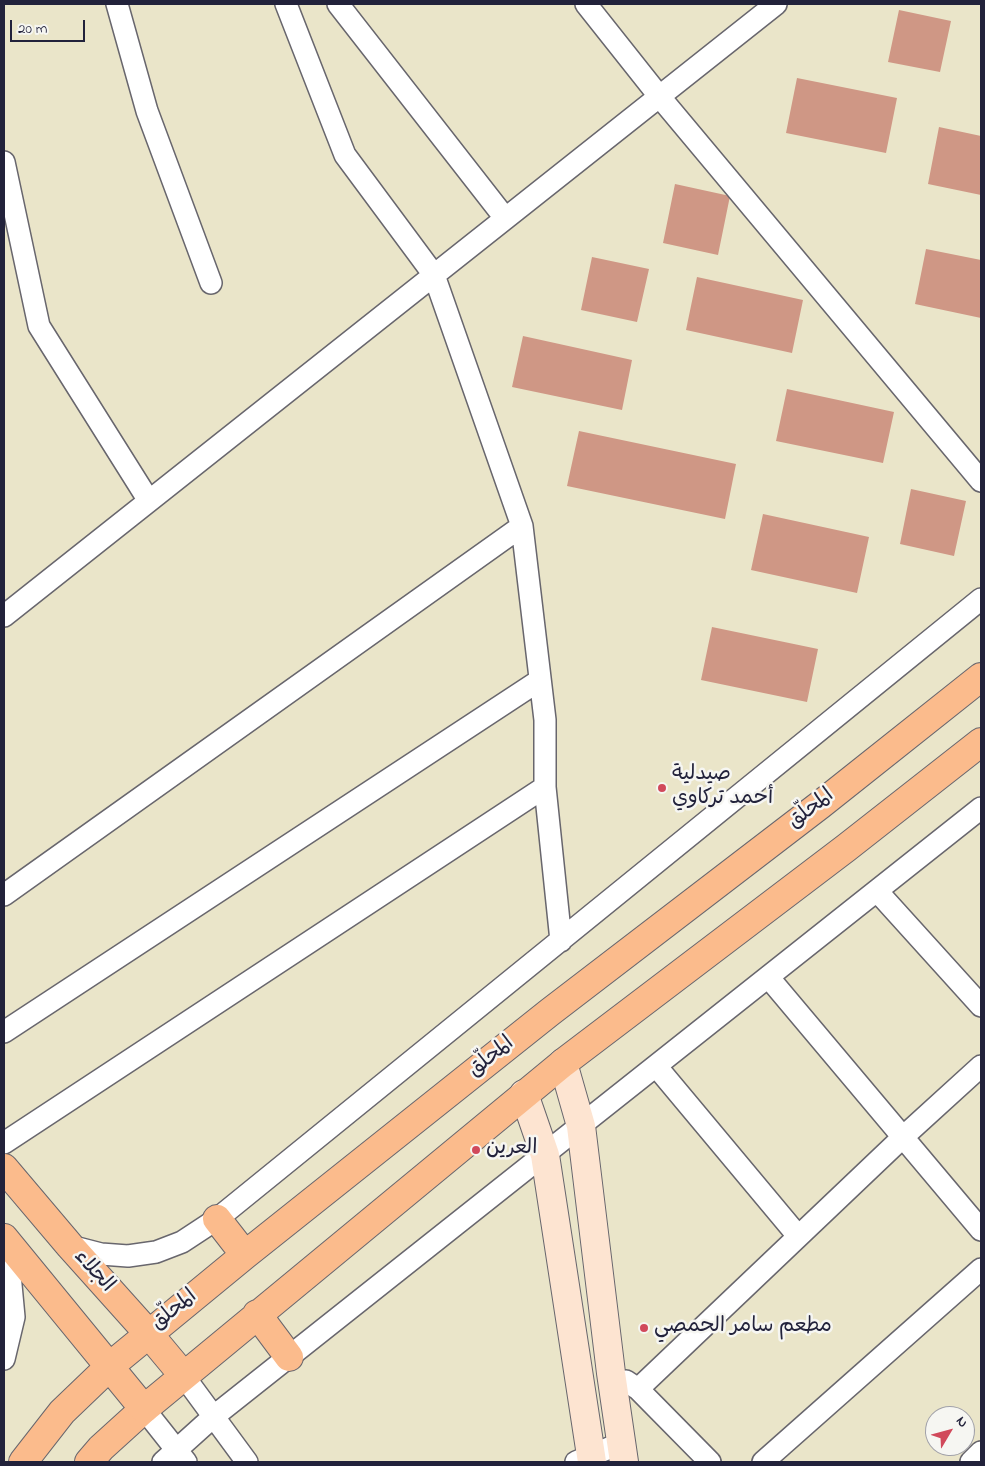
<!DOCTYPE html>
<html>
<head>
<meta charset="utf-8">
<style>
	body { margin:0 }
	#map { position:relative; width:985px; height:1466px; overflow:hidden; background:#eae5c9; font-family:"Indie Flower",sans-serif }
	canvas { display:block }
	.frame { position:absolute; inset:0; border:5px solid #22223b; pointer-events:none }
	.north { position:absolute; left:925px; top:1406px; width:50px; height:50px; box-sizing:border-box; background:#f6f6f2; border:1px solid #a1a1a9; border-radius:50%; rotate:53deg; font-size:14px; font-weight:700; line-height:20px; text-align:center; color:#22223b }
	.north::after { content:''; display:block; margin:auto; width:18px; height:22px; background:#d1495b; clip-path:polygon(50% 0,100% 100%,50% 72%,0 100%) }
	.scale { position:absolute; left:10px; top:20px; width:75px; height:22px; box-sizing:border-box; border:2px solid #22223b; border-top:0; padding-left:6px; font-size:15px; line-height:18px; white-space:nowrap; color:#22223b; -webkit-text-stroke:4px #f6f6f2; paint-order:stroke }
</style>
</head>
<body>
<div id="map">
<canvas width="985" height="1466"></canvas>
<div class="frame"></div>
<div class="north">N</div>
<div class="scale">20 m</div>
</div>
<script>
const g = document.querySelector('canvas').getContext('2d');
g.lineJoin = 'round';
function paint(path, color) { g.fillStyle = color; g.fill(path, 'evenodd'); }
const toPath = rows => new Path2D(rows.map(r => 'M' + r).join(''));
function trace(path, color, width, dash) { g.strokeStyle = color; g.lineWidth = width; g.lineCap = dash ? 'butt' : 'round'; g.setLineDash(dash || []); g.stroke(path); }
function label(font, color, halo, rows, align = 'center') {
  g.font = font + ' "Indie Flower","Playpen Sans Arabic",sans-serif'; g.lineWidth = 5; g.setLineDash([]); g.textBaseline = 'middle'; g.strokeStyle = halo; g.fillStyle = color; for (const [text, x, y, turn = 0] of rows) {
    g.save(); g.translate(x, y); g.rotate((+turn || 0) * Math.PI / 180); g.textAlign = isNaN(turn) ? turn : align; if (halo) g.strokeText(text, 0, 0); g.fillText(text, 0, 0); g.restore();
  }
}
const building = toPath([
	[899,10,951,21,940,72,888,62],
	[797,78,897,98,886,153,786,133],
	[939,127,981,136,981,195,928,184],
	[675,184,730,196,718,255,663,243],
	[926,249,981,260,981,318,915,304],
	[592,257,649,269,637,322,581,310],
	[697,277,803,300,792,353,686,330],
	[523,336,632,360,622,410,512,387],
	[787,389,894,412,883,463,776,441],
	[579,431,736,464,725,519,567,486],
	[911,489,966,501,954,556,900,544],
	[763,514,869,537,857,593,751,570],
	[712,627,818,649,807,702,701,680]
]);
const street = toPath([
	[117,4,147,111,211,283],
	[286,4,345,155,434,275,522,526,545,720,545,787,561,941],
	[338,4,505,218],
	[586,4,659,96,981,481],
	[4,162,39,326,149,501],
	[4,616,776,4],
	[877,891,981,1006],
	[4,895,522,526],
	[769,978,981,1230],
	[4,1032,540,680],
	[656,1066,798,1236],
	[4,1143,545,787],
	[70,1246,101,1254,128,1256,156,1252,182,1242,217,1219,981,599],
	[4,1359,14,1317,7,1242],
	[183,1375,247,1462],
	[626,1381,638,1389,710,1462],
	[638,1389,903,1137,981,1066],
	[144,1409,186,1462],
	[163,1462,213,1417,981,808],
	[576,1462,621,1443],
	[763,1462,981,1269],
	[971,1462,981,1452]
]);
const secondary = toPath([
	[563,1063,581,1126,611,1373,624,1462],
	[524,1094,545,1155,592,1462]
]);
const primary = toPath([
	[23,1462,62,1412,110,1366],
	[89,1462,101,1448,144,1409]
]);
const highway = toPath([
	[4,1168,70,1246,148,1333,183,1375],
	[217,1219,245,1255],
	[4,1238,144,1409,563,1063,846,848,981,742],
	[257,1314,289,1357],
	[110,1366,245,1255,550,1012,820,805,981,677]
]);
const markers = [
	[662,788,5,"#d1495b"],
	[476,1150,5,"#d1495b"],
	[644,1328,5,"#d1495b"]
];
const poiNames = [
	["صيدلية",672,776],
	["أحمد تركاوي",672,800],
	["العرين",486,1150],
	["مطعم سامر الحمصي",654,1328]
];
const streetNames = [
	["المحلّق",812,810,-38],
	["المحلّق",492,1058,-39],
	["الجلاء",93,1272,48],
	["المحلّق",175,1311,-39]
];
paint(building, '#cf9785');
trace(street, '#68666d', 24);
trace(secondary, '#68666d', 30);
trace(primary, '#68666d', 30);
trace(highway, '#68666d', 30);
trace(street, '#fff', 21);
trace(secondary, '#fde4d1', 28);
trace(primary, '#fbbb8c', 28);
trace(highway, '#fbbb8c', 28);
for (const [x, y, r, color] of markers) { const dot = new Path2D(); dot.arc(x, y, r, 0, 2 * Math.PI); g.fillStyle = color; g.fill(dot); trace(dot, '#f6f6f2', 2); }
label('21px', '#22223b', '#f6f6f2', poiNames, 'left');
label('21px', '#22223b', '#f6f6f2', streetNames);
</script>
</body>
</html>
